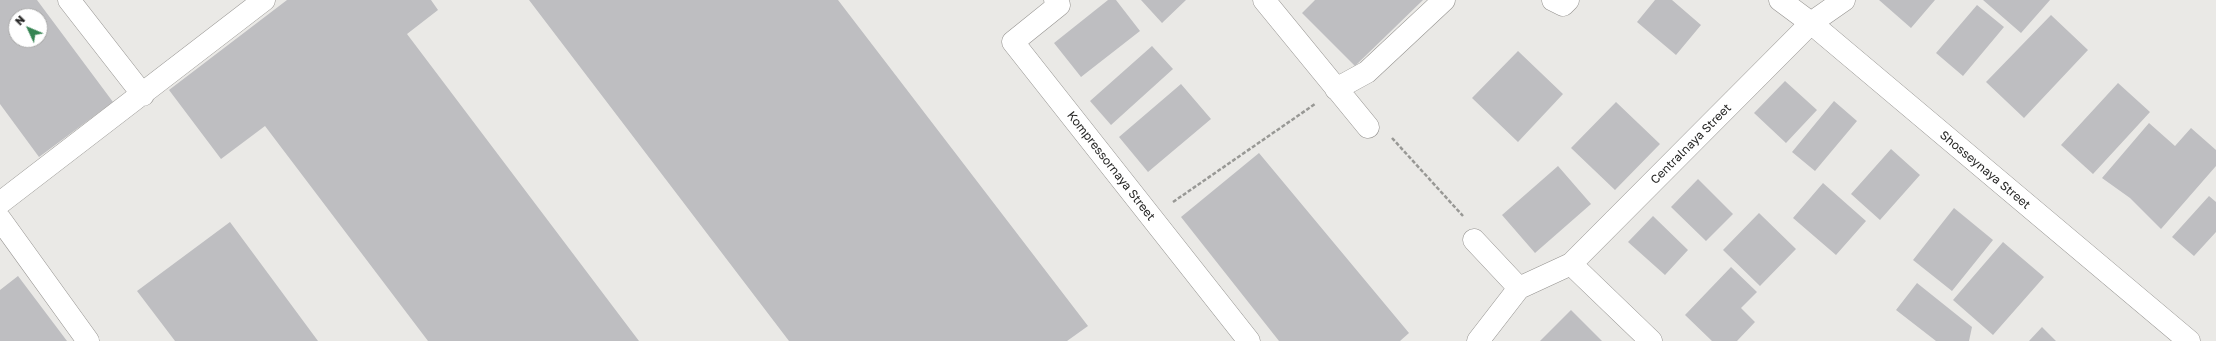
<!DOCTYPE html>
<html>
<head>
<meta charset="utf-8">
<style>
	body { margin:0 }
	#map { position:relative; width:2216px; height:341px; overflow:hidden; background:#eae9e6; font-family:"Golos Text",sans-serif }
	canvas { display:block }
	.north { position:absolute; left:8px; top:8px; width:40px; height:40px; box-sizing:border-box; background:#fff; border:1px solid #a8a8a8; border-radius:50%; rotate:314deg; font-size:11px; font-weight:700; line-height:16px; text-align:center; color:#262625 }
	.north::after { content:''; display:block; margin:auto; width:14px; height:18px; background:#368453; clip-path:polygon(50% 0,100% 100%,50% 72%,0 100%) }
</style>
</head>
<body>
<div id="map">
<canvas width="2216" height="341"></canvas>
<div class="north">N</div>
</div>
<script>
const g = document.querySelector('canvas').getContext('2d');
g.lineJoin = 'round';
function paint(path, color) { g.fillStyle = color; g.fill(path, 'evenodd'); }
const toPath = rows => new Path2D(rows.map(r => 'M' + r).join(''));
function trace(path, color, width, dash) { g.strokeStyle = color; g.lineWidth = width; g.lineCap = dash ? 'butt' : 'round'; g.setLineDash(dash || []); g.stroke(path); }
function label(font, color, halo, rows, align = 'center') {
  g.font = font + ' "Golos Text",sans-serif'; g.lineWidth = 3; g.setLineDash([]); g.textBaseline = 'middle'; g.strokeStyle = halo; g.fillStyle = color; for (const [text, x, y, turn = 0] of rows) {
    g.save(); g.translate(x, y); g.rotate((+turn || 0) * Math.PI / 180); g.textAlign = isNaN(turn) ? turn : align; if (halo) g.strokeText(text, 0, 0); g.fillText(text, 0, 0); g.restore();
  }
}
const building = toPath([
	[0,0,37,0,113,102,39,157,0,104],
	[16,16,40,16,40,40,16,40],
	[287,0,431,0,438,10,407,34,639,341,428,341,265,126,221,159,169,90],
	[529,0,838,0,1088,326,1067,341,789,341],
	[1108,0,1116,0,1140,31,1081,77,1054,43],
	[1141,0,1186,0,1162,23],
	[1315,0,1423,0,1355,66,1302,13],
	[1655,0,1672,0,1701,25,1676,55,1637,22],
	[1879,0,1935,0,1911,28],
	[1983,0,2050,0,2021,33],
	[1977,5,2004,27,1963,76,1936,53],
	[2051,15,2088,50,2024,118,1986,82],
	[1152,46,1173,69,1111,125,1090,101],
	[1518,51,1563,94,1518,142,1472,98],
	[1785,81,1817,110,1786,143,1754,113],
	[2118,83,2150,112,2093,174,2061,145],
	[1181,84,1211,119,1148,172,1119,137],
	[1834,101,1857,121,1815,171,1792,152],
	[1616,102,1660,144,1615,190,1571,148],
	[2149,123,2175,146,2191,128,2216,150,2216,166,2161,229,2130,198,2102,178],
	[1891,149,1920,175,1880,220,1851,194],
	[1259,153,1409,333,1400,341,1279,341,1181,217],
	[1558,166,1591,204,1535,253,1502,215],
	[1698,179,1733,214,1706,241,1671,207],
	[1823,183,1866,221,1836,255,1793,218],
	[2209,196,2216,202,2216,232,2194,256,2172,237],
	[1954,208,1993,240,1952,291,1913,260],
	[1759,213,1796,249,1760,286,1723,250],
	[1653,216,1688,250,1665,275,1628,242],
	[230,222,318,341,175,341,137,291],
	[2003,242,2044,277,1993,335,1953,300],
	[1731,267,1757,292,1741,308,1755,322,1737,341,1712,341,1685,315],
	[18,276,67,341,0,341,0,290],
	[1917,283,1972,327,1969,341,1936,341,1896,310],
	[1571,310,1602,341,1540,341],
	[2042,327,2056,341,2029,341]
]);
const path = toPath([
	[1392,138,1463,216],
	[1173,202,1315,104]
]);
const minor = toPath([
	[69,0,143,95],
	[1055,0,1059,5,1013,42,1249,341],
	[1264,0,1368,127],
	[1553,0,1563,5,1568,0],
	[1780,0,1811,23,2189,341],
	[1336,89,1367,72,1444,0],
	[0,203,264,0],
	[0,219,88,341],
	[1474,240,1519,288],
	[1571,264,1651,341],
	[1478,341,1519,288,1571,264,1811,23,1844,0]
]);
const streetNames = [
	["Centralnaya Street",1691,144,-45],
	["Kompressornaya Street",1111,166,52],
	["Shosseynaya Street",1985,170,40]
];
paint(building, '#bebec1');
trace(minor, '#94928f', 23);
trace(path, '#989895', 2.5, [4, 2]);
trace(minor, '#fff', 22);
label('12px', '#262625', '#fff', streetNames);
</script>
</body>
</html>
